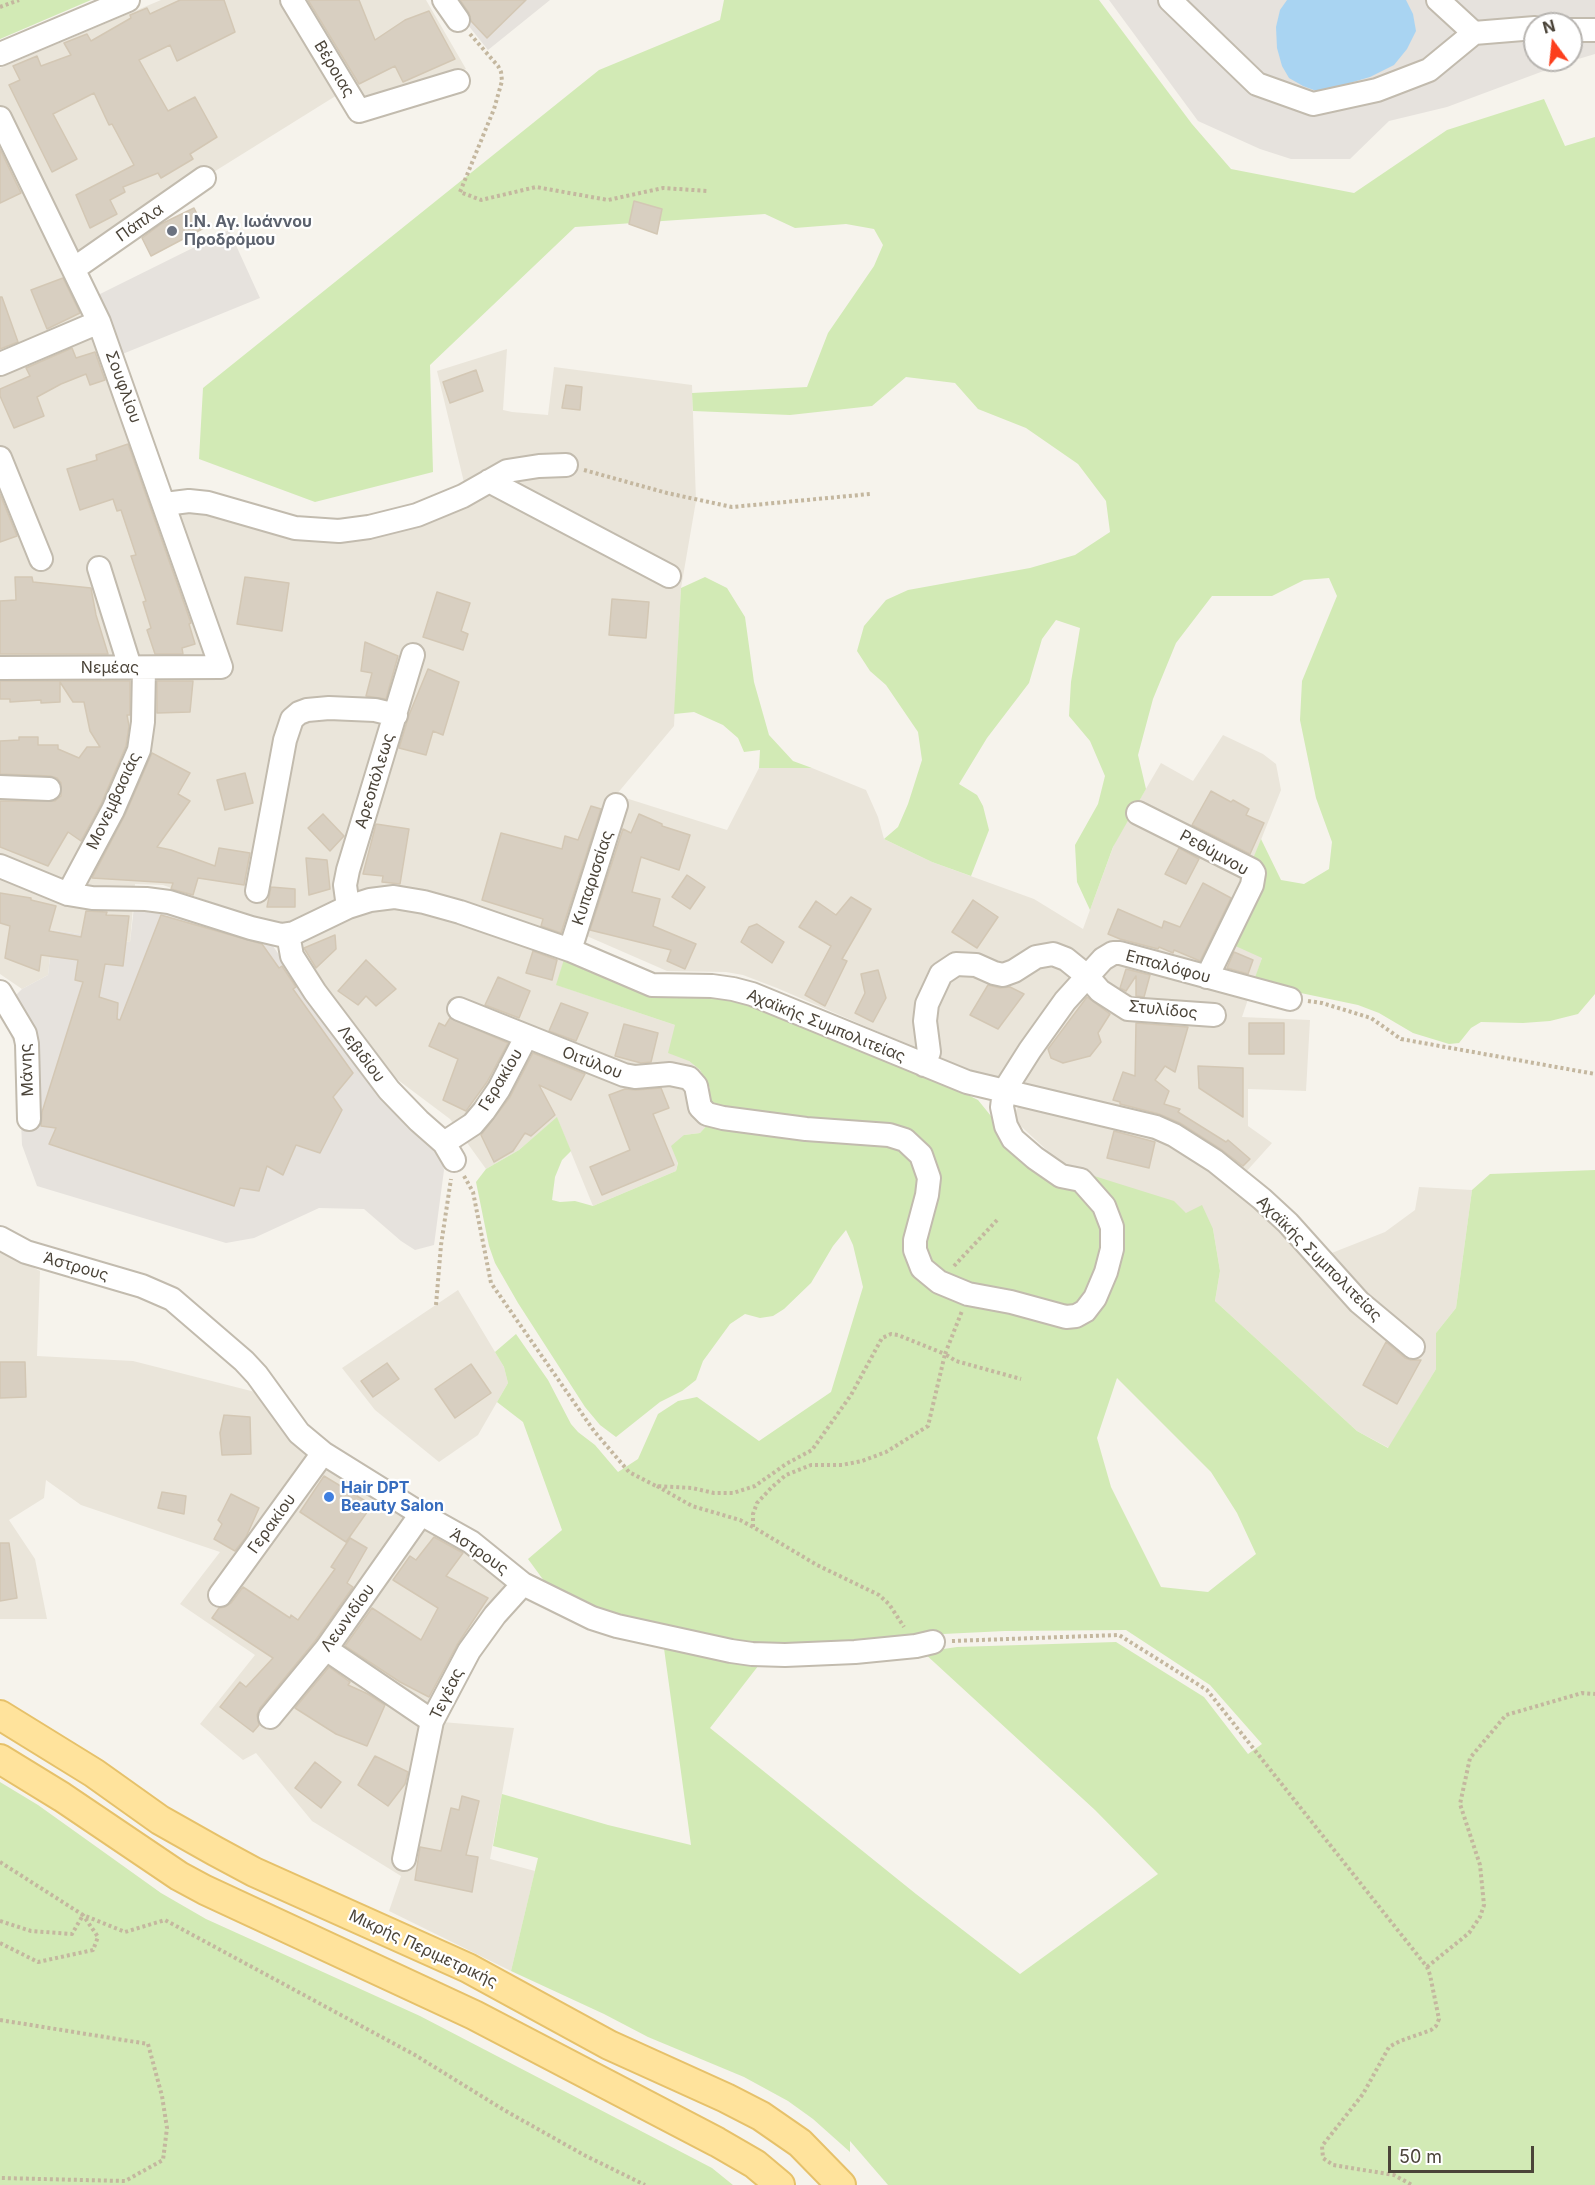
<!DOCTYPE html>
<html>
<head>
<meta charset="utf-8">
<style>
	body { margin:0 }
	#map { position:relative; width:1595px; height:2185px; overflow:hidden; background:#f6f3ec; font-family:Inter,sans-serif }
	canvas { display:block }
	.north { position:absolute; left:1523px; top:12px; width:60px; height:60px; box-sizing:border-box; background:#fff; border:2px solid #b7b4b0; border-radius:50%; rotate:345deg; font-size:16px; font-weight:700; line-height:24px; text-align:center; color:#4b4439 }
	.north::after { content:''; display:block; margin:auto; width:21px; height:27px; background:#fc3f1d; clip-path:polygon(50% 0,100% 100%,50% 72%,0 100%) }
	.scale { position:absolute; left:1388px; top:2146px; width:146px; height:27px; box-sizing:border-box; border:3px solid #4b4439; border-top:0; padding-left:8px; font-size:18px; line-height:21px; white-space:nowrap; color:#4b4439; -webkit-text-stroke:4px #fff; paint-order:stroke }
</style>
</head>
<body>
<div id="map">
<canvas width="1595" height="2185"></canvas>
<div class="north">N</div>
<div class="scale">50 m</div>
</div>
<script>
const g = document.querySelector('canvas').getContext('2d');
g.lineJoin = 'round';
function paint(path, color) { g.fillStyle = color; g.fill(path, 'evenodd'); }
const toPath = rows => new Path2D(rows.map(r => 'M' + r).join(''));
function trace(path, color, width, dash) { g.strokeStyle = color; g.lineWidth = width; g.lineCap = dash ? 'butt' : 'round'; g.setLineDash(dash || []); g.stroke(path); }
function label(font, color, halo, rows, align = 'center') {
  g.font = font + ' Inter,sans-serif'; g.lineWidth = 4.5; g.setLineDash([]); g.textBaseline = 'middle'; g.strokeStyle = halo; g.fillStyle = color; for (const [text, x, y, turn = 0] of rows) {
    g.save(); g.translate(x, y); g.rotate((+turn || 0) * Math.PI / 180); g.textAlign = isNaN(turn) ? turn : align; if (halo) g.strokeText(text, 0, 0); g.fillText(text, 0, 0); g.restore();
  }
}
const residential = toPath([
	[161,0,426,0,466,69,363,102,354,91,334,97,212,173,206,167,63,267,100,350,160,515,190,507,294,538,320,541,346,541,469,503,437,371,507,349,503,410,512,412,548,415,554,367,692,385,696,501,681,588,674,726,616,795,727,830,759,768,812,768,866,790,878,817,884,839,932,862,1034,899,1083,929,1115,842,1161,763,1193,781,1223,735,1263,754,1276,764,1281,790,1246,877,1262,958,1242,1017,1310,1020,1306,1091,1248,1089,1248,1126,1272,1143,1235,1184,1314,1260,1385,1232,1415,1210,1419,1187,1472,1190,1456,1308,1436,1333,1436,1369,1389,1448,1357,1431,1215,1301,1220,1271,1213,1229,1186,1213,1064,1166,1012,1118,1029,1087,969,1071,777,988,743,975,726,972,667,971,573,930,557,985,675,1025,689,1061,700,1070,710,1088,711,1095,708,1109,709,1123,700,1133,684,1135,676,1171,593,1206,557,1118,519,1150,486,1169,450,1119,390,1074,280,927,163,885,135,884,130,942,53,930,48,975,22,989,0,974,0,68],
	[0,1251,40,1271,37,1356,133,1361,263,1394,300,1447,331,1471,466,1548,519,1587,430,1721,514,1728,490,1859,535,1871,511,1971,389,1911,401,1876,312,1821,256,1753,243,1760,200,1724,255,1655,180,1604,220,1552,81,1505,46,1480,44,1498,9,1520,35,1559,47,1619,0,1619],
	[458,1290,504,1367,508,1383,478,1435,439,1462,375,1410,342,1368]
]);
const industrial = toPath([
	[448,0,550,0,488,50],
	[1109,0,1595,0,1595,54,1565,63,1447,107,1389,121,1350,159,1291,159,1260,149,1198,121],
	[1535,24,1571,24,1571,60,1535,60],
	[229,230,260,298,120,355,98,295],
	[164,905,269,940,326,1025,437,1150,442,1160,444,1170,434,1245,415,1250,401,1241,364,1209,319,1208,254,1238,226,1243,37,1186,22,1145,18,1053,0,1011,22,989,48,975,53,930,130,942,134,907]
]);
const green = toPath([
	[0,0,91,0,0,39],
	[724,0,1099,0,1192,124,1231,169,1354,193,1447,130,1544,99,1565,146,1595,137,1595,994,1578,1014,1550,1021,1523,1023,1481,1022,1471,1028,1459,1043,1449,1044,1413,1033,1379,1013,1358,1005,1253,983,1262,958,1220,939,1261,839,1281,880,1304,884,1329,869,1332,842,1316,798,1300,720,1302,681,1337,596,1329,578,1304,580,1272,596,1212,596,1176,643,1153,699,1138,755,1146,789,1113,847,1090,910,1077,882,1075,845,1098,804,1105,776,1090,741,1069,716,1071,682,1080,628,1056,620,1042,639,1029,683,987,738,959,784,977,795,983,806,989,830,971,876,932,862,884,839,898,827,908,804,922,760,918,732,886,685,870,671,857,651,864,626,886,600,908,590,1030,568,1075,555,1110,532,1106,501,1078,464,1026,428,978,409,955,383,906,377,872,406,790,415,693,411,692,393,807,387,828,333,874,266,883,245,874,229,846,224,795,228,765,214,575,227,430,365,433,472,315,502,199,459,203,388,599,70,720,20],
	[705,577,727,588,745,617,754,682,769,735,793,761,812,768,759,768,760,750,744,752,738,738,723,725,694,712,674,714,681,588],
	[566,953,725,994,950,1086,978,1100,995,1121,1039,1168,1065,1189,1075,1170,1174,1201,1186,1213,1202,1205,1213,1229,1220,1271,1215,1301,1357,1431,1388,1448,1436,1369,1436,1333,1456,1308,1472,1190,1490,1174,1595,1170,1595,2185,888,2185,850,2141,850,2152,813,2119,788,2101,744,2077,648,2037,604,2014,511,1971,538,1858,493,1846,502,1794,608,1825,691,1845,663,1641,762,1661,710,1728,916,1894,1020,1974,1158,1874,1095,1810,923,1652,957,1647,1116,1642,1204,1697,1248,1754,1262,1744,1210,1685,1126,1630,1005,1631,943,1634,925,1639,779,1652,612,1620,550,1589,528,1559,562,1530,523,1422,497,1402,508,1383,504,1367,495,1352,516,1334,548,1380,571,1424,578,1432,595,1445,618,1472,638,1459,658,1414,678,1401,697,1397,759,1441,831,1392,863,1287,853,1245,846,1230,833,1246,811,1283,784,1309,773,1316,760,1318,745,1314,730,1324,703,1361,696,1380,682,1391,660,1402,616,1437,600,1425,585,1407,518,1303,495,1263,489,1246,476,1182,486,1169,519,1150,557,1117,571,1151,562,1160,555,1177,552,1200,560,1202,575,1201,593,1206,676,1171,678,1163,671,1146,684,1135,700,1133,709,1123,923,1147,708,1109,710,1088,700,1070,689,1061,668,1053,675,1025,556,985],
	[1117,1378,1211,1472,1237,1513,1256,1554,1208,1592,1161,1587,1111,1487,1097,1438],
	[0,1782,38,1805,161,1893,206,1919,420,2016,712,2168,733,2185,0,2185]
]);
const water = toPath([
	[1287,0,1406,0,1413,14,1416,31,1407,49,1394,65,1370,77,1319,92,1303,86,1289,78,1282,66,1277,48,1276,27,1280,10]
]);
const building = toPath([
	[180,0,224,0,235,32,177,61,170,45,139,60,168,111,195,97,217,137,190,154,193,159,161,178,158,173,123,187,125,192,110,200,117,214,90,228,76,195,134,165,112,124,109,125,94,93,53,114,77,159,52,172,9,85,20,80,13,66,37,56,41,66,71,55,64,43,87,34,91,41,131,18,130,15,147,8,150,14,180,0],
	[308,0,359,0,375,40,405,20,429,11,455,59,403,82,395,66,359,84,308,0],
	[460,0,526,0,487,38,471,21,469,13,460,0],
	[0,149,21,193,0,203,0,149],
	[634,201,662,209,657,234,629,224,634,201],
	[194,208,204,228,151,256,142,238,161,224,194,208],
	[63,278,80,313,47,329,31,290,63,278],
	[0,297,2,297,18,342,0,349,0,297],
	[72,348,76,358,95,352,105,380,90,385,86,374,61,384,37,397,44,416,14,428,0,396,0,389,30,376,26,368,72,348],
	[476,370,483,391,450,403,443,382,476,370],
	[566,385,582,387,580,410,562,408,566,385],
	[128,444,191,623,189,624,195,644,182,648,183,654,155,654,147,630,151,628,143,602,146,601,131,556,136,555,121,510,117,511,113,499,80,510,67,469,97,460,96,455,128,444],
	[0,494,17,536,0,542,0,494],
	[15,577,32,577,33,582,91,588,96,615,108,654,0,654,0,601,16,600,15,577],
	[245,577,289,583,282,631,237,624,245,577],
	[437,592,470,603,461,631,468,634,463,650,423,637,437,592],
	[612,599,649,602,646,638,609,635,612,599],
	[365,642,398,656,386,699,366,696,372,673,361,671,365,642],
	[428,669,459,682,443,735,433,731,426,755,399,748,409,715,428,669],
	[0,681,130,681,130,715,127,715,129,726,126,746,101,804,81,841,68,832,48,866,0,847,0,801,55,801,61,796,61,783,57,778,50,776,0,774,0,741,19,740,19,737,38,737,38,745,58,745,58,749,79,758,87,747,100,747,90,731,84,702,73,702,60,682,60,702,41,703,41,700,10,702,10,699,0,699,0,681],
	[157,681,193,681,190,712,157,713,157,681],
	[152,753,190,773,178,794,190,801,157,847,171,850,215,866,219,848,250,853,244,885,198,878,193,895,171,889,173,883,92,878,125,815,152,753],
	[245,773,253,803,225,810,217,780,245,773],
	[1211,791,1231,802,1233,800,1249,809,1246,815,1264,823,1250,854,1192,825,1211,791],
	[591,806,601,809,561,933,541,926,543,919,482,900,501,833,562,849,565,836,578,840,591,806],
	[323,814,344,836,330,851,308,828,323,814],
	[639,814,662,824,662,826,690,835,679,870,641,857,632,892,660,899,653,926,696,944,685,969,667,961,671,950,590,930,623,829,631,833,639,814],
	[376,824,409,829,400,884,382,882,383,876,363,874,376,824],
	[1179,848,1199,859,1186,884,1165,874,1179,848],
	[306,858,327,860,330,889,309,895,306,858],
	[687,875,705,887,690,909,672,897,687,875],
	[1203,883,1231,898,1200,961,1174,950,1173,953,1159,947,1158,949,1120,939,1108,934,1118,909,1162,928,1164,921,1180,927,1203,883],
	[271,887,295,889,295,907,267,907,271,887],
	[0,893,31,898,31,900,56,906,49,931,81,937,86,911,107,912,106,915,129,916,123,966,105,964,99,997,118,1003,117,1019,120,1020,161,915,262,944,279,968,282,966,296,987,293,989,353,1073,333,1097,342,1110,320,1153,296,1145,283,1175,267,1166,259,1191,240,1188,234,1206,49,1144,56,1128,41,1126,42,1112,83,982,75,980,78,960,41,955,39,971,5,958,10,926,0,923,0,893],
	[851,897,871,909,842,959,847,961,825,1006,805,995,831,946,799,927,816,901,836,915,851,897],
	[973,900,998,917,977,948,952,932,973,900],
	[757,924,784,942,772,963,741,942,749,927,757,924],
	[335,935,336,949,316,968,304,948,335,935],
	[533,951,557,960,552,980,526,973,533,951],
	[1234,952,1253,960,1248,974,1227,968,1234,952],
	[366,960,396,989,376,1006,366,996,358,1005,338,991,366,960],
	[1126,969,1150,975,1144,997,1136,996,1136,976,1126,991,1120,988,1126,969],
	[878,970,886,998,873,1022,855,1013,865,993,861,974,878,970],
	[498,977,530,991,519,1018,485,1005,498,977],
	[988,985,1000,988,1010,987,1024,994,998,1029,970,1015,988,985],
	[1087,997,1110,1014,1098,1033,1101,1042,1090,1056,1063,1063,1051,1058,1048,1049,1087,997],
	[561,1003,588,1013,576,1041,549,1031,561,1003],
	[450,1018,508,1043,487,1082,466,1111,443,1100,458,1059,429,1046,439,1023,445,1026,450,1018],
	[1136,1023,1188,1027,1175,1072,1165,1066,1155,1080,1169,1091,1164,1104,1180,1109,1178,1112,1226,1142,1228,1140,1250,1159,1243,1166,1222,1150,1180,1123,1159,1114,1120,1104,1120,1102,1113,1100,1123,1072,1135,1076,1136,1023],
	[1249,1023,1284,1023,1284,1054,1249,1054,1249,1023],
	[624,1024,658,1033,651,1062,641,1063,615,1056,624,1024],
	[533,1053,585,1074,571,1100,539,1085,555,1115,531,1136,525,1133,513,1151,494,1162,481,1135,510,1097,533,1053],
	[1198,1066,1243,1068,1243,1117,1199,1088,1198,1066],
	[661,1088,669,1108,653,1114,674,1165,602,1195,590,1167,630,1150,609,1095,625,1089,636,1090,661,1088],
	[1114,1131,1155,1142,1149,1168,1107,1158,1114,1131],
	[1386,1342,1405,1358,1411,1360,1421,1360,1397,1404,1363,1385,1386,1342],
	[0,1362,25,1362,26,1397,0,1398,0,1362],
	[387,1363,399,1379,373,1397,361,1381,387,1363],
	[471,1364,491,1393,455,1418,435,1389,471,1364],
	[224,1415,250,1417,251,1454,222,1455,220,1433,224,1415],
	[324,1476,372,1505,346,1542,300,1512,324,1476],
	[162,1492,186,1496,184,1514,158,1508,162,1492],
	[231,1494,259,1508,246,1537,235,1551,214,1539,222,1524,218,1520,231,1494],
	[434,1537,463,1553,446,1576,488,1598,457,1645,429,1697,400,1682,345,1646,372,1608,421,1640,438,1608,393,1580,410,1556,416,1560,434,1537],
	[350,1538,367,1548,347,1583,353,1587,315,1641,260,1708,257,1715,259,1725,253,1732,220,1707,240,1682,246,1687,273,1658,212,1618,219,1608,225,1607,231,1603,243,1587,290,1618,291,1615,298,1620,335,1569,331,1567,350,1538],
	[0,1543,9,1543,17,1598,0,1601,0,1543],
	[329,1667,350,1682,348,1685,368,1694,385,1705,367,1746,336,1734,295,1708,329,1667],
	[375,1756,408,1772,405,1784,388,1806,358,1785,375,1756],
	[315,1762,341,1782,321,1808,295,1788,315,1762],
	[462,1796,479,1801,466,1855,478,1857,472,1892,415,1880,420,1847,441,1851,451,1808,459,1810,462,1796]
]);
const path = toPath([
	[0,7,19,0],
	[470,34,498,66,501,72,502,81,494,109,460,192,481,200,536,187,608,200,663,188,708,191],
	[584,470,667,493,732,507,870,494],
	[1308,1001,1322,1003,1371,1018,1401,1039,1595,1074],
	[464,1176,473,1192,491,1283,594,1431,629,1472,656,1486,692,1488,714,1493,733,1493,755,1486,786,1464,812,1450,851,1395,882,1338,891,1334,898,1335,945,1354,962,1311],
	[954,1266,998,1219],
	[436,1305,441,1245,451,1179],
	[657,1486,692,1506,740,1520,753,1527,817,1565,879,1595,889,1604,904,1627],
	[753,1527,753,1514,757,1503,772,1487,786,1475,811,1465,842,1465,862,1461,886,1452,928,1426,945,1354,956,1361,1021,1379],
	[952,1641,1119,1635,1207,1690,1427,1967,1430,1975,1439,2019,1436,2026,1431,2030,1400,2041,1389,2047,1363,2094,1322,2146,1323,2158,1333,2165,1394,2175,1412,2185],
	[0,1862,83,1915,125,1932,165,1920,415,2055,504,2110,584,2155,645,2185],
	[0,1921,31,1931,72,1934,83,1915],
	[0,1943,38,1962,93,1950,98,1937,83,1915],
	[1427,1967,1469,1933,1480,1917,1484,1905,1480,1865,1460,1804,1470,1758,1506,1715,1582,1693,1595,1694],
	[0,2020,148,2044,162,2096,167,2128,163,2160,125,2181,0,2178]
]);
const minor = toPath([
	[292,0,359,111,458,81],
	[444,0,458,20],
	[1170,0,1257,84,1313,104,1377,90,1429,70,1474,33],
	[1438,0,1474,33,1535,28],
	[1571,30,1595,30],
	[0,54,128,0],
	[0,118,99,322,221,667,0,668],
	[75,268,204,178],
	[0,364,99,322],
	[0,458,41,559],
	[489,481,669,576],
	[165,504,189,501,208,503,295,528,339,531,369,527,417,515,463,496,507,471,539,466,566,465],
	[99,568,130,667],
	[0,787,49,789],
	[1138,813,1252,870,1254,873,1252,885,1207,977],
	[0,866,68,894,92,898,146,899,169,902,251,928,281,935,294,933,348,907,370,900,394,897,424,902,460,912,570,950,652,985,712,986,733,989,752,994,967,1082,1156,1127,1174,1135,1215,1161,1262,1199,1288,1223,1359,1302,1413,1347],
	[257,891,285,740,292,719,299,713,307,710,329,708,375,710,396,715],
	[68,894,113,810,139,750,143,722,144,668],
	[348,907,345,885,348,870,413,655],
	[288,934,292,956,315,992,389,1090,419,1121,444,1143,454,1160],
	[570,950,616,805],
	[0,992,25,1034,27,1044,29,1119],
	[459,1009,624,1075,635,1077,670,1074,689,1078,696,1086,700,1107,707,1114,723,1118,806,1129,889,1135,905,1140,921,1155,929,1178,927,1195,915,1240,915,1250,922,1268,939,1282,968,1294,1011,1302,1066,1317,1076,1316,1085,1311,1095,1298,1106,1272,1112,1249,1112,1227,1104,1206,1081,1180,1061,1176,1035,1158,1013,1139,1006,1126,1002,1107,1004,1091,1030,1050,1065,1001,1103,959,1113,953,1120,953,1290,999],
	[924,1065,929,1052,925,1021,927,1004,941,974,956,964,976,965,994,973,1003,975,1014,971,1036,957,1053,954,1066,959,1087,976,1100,991,1128,1009,1214,1015],
	[444,1143,473,1124,484,1111,499,1089,526,1037],
	[0,1238,26,1252,142,1286,172,1299,244,1361,257,1375,299,1433,323,1453,421,1514,471,1542,523,1584,592,1618,617,1626,731,1651,752,1654,785,1655,855,1652,916,1646,933,1642],
	[220,1595,323,1453],
	[326,1649,432,1721],
	[270,1717,326,1649,421,1514],
	[404,1859,432,1721,469,1651,495,1615,523,1584]
]);
const major = toPath([
	[0,1715,94,1773,160,1820,215,1851,254,1872,468,1968,609,2045,726,2098,761,2116,800,2143,841,2185],
	[0,1759,62,1797,179,1876,205,1890,474,2015,717,2142,755,2164,780,2185]
]);
const markers = [
	[172,231,6,"#6b7280"],
	[329,1497,6,"#3f7fe0"]
];
const streetNames = [
	["Βέροιας",334,69,59],
	["Πάπλα",140,223,-35],
	["Σουφλίου",123,387,70],
	["Νεμέας",110,668],
	["Αρεοπόλεως",375,781,-73],
	["Μονεμβασιάς",114,801,-65],
	["Ρεθύμνου",1214,853,29],
	["Κυπαρισσίας",593,878,-72],
	["Επταλόφου",1168,967,15],
	["Στυλίδος",1163,1010,6],
	["Αχαϊκής Συμπολιτείας",826,1026,22],
	["Λεβιδίου",361,1054,53],
	["Οιτύλου",592,1063,21],
	["Μάνης",27,1070,-93],
	["Γερακίου",501,1080,-59],
	["Αχαϊκής Συμπολιτείας",1319,1259,45],
	["Άστρους",76,1267,16],
	["Γερακίου",272,1524,-54],
	["Άστρους",479,1552,35],
	["Λεωνιδίου",348,1618,-54],
	["Τεγέας",447,1694,-64],
	["Μικρής Περιμετρικής",423,1949,25]
];
const worshipNames = [
	["Ι.Ν. Αγ. Ιωάννου",184,222],
	["Προδρόμου",184,240]
];
const shopNames = [
	["Hair DPT",341,1488],
	["Beauty Salon",341,1506]
];
paint(residential, '#eae5da');
paint(industrial, '#e6e2dd');
paint(green, '#d2eab5');
paint(water, '#a9d4f2');
paint(building, '#d8cfc1');
trace(building, '#d3c7b4', 1.5);
trace(minor, '#c2bbae', 26);
trace(major, '#e6c16a', 32);
trace(path, '#c4b79f', 4, [3, 3]);
trace(minor, '#fff', 22);
trace(major, '#ffe39c', 28);
for (const [x, y, r, color] of markers) { const dot = new Path2D(); dot.arc(x, y, r, 0, 2 * Math.PI); g.fillStyle = color; g.fill(dot); trace(dot, '#fff', 2); }
label('16px', '#4b4439', '#fff', streetNames);
label('bold 16px', '#5b616d', '#fff', worshipNames, 'left');
label('bold 16px', '#366cbe', '#fff', shopNames, 'left');
</script>
</body>
</html>
